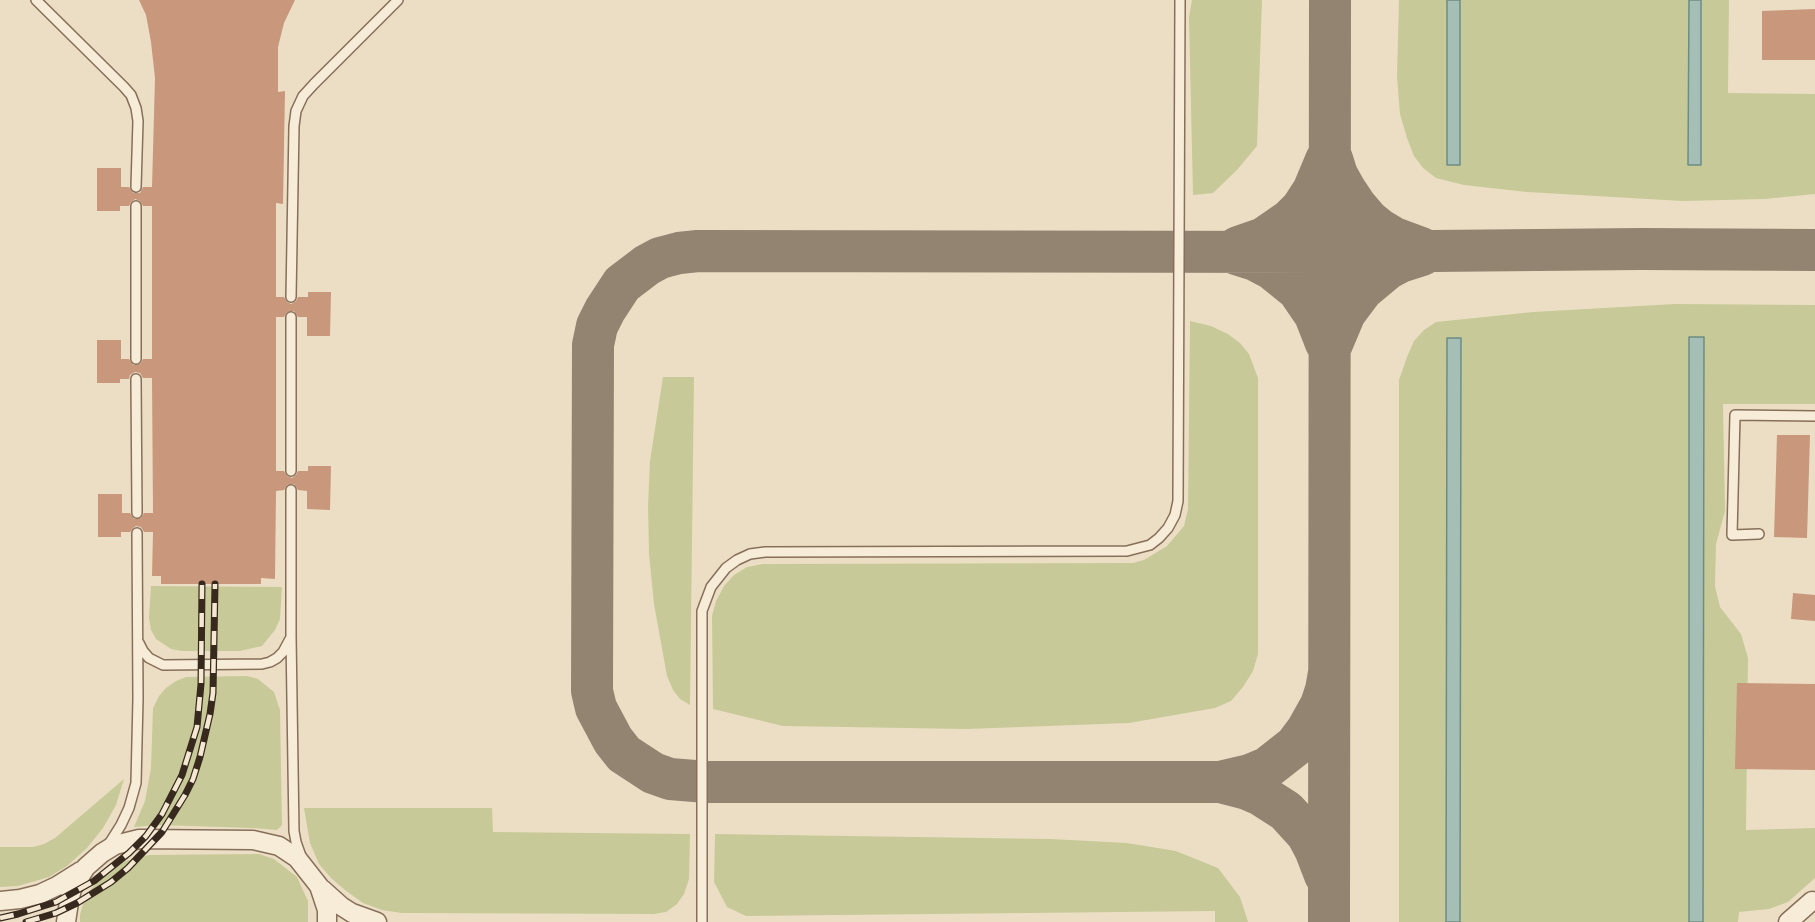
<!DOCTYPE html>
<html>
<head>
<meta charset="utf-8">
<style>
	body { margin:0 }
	canvas { display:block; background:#ecdec4 }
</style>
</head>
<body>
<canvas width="1815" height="922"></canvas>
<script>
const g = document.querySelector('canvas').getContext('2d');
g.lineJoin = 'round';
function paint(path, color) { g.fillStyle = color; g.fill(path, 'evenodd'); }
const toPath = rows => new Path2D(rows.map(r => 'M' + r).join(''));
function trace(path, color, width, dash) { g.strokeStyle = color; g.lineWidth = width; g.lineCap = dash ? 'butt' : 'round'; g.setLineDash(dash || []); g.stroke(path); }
const green = toPath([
	[1192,0,1262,0,1257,146,1237,170,1213,193,1193,195,1189,17],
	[1399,0,1447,0,1447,165,1460,164,1460,0,1729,0,1728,93,1815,94,1815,194,1765,199,1682,201,1527,192,1464,185,1436,178,1423,168,1414,156,1407,138,1400,114,1397,77],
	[1675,304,1815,305,1815,404,1723,404,1725,511,1716,544,1715,586,1720,607,1741,634,1748,658,1746,830,1815,828,1815,878,1788,902,1769,909,1739,912,1738,922,1399,922,1399,380,1407,357,1414,341,1424,330,1436,322,1533,312],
	[1190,321,1211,326,1228,334,1240,343,1249,354,1258,378,1258,654,1253,671,1243,687,1231,701,1215,708,1129,723,967,729,783,726,713,709,712,616,716,601,724,586,734,575,747,567,763,564,1133,563,1144,560,1167,546,1184,526,1188,509],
	[663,377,694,377,690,705,680,699,673,690,667,676,654,604,649,554,648,506,650,461],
	[151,586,282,587,280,619,275,630,262,646,240,651,182,651,171,649,156,639,151,630,149,618],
	[247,676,258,679,274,692,280,710,282,825,277,830,252,828,159,825,134,827,145,801,151,768,153,708,159,696,166,688,176,681,186,677],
	[124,779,116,805,103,828,87,848,67,866,49,877,18,886,0,887,0,847,33,847,44,844,55,838],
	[304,808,492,808,493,832,690,834,689,879,684,894,677,904,666,912,654,914,402,913,382,910,363,903,345,890,331,878,319,864,310,843],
	[715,834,1051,839,1127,843,1176,851,1218,868,1240,897,1248,922,1215,922,1215,911,746,916,727,907,714,882],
	[259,854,274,859,297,877,308,901,308,922,80,922,80,915,85,896,106,872,122,862,149,855]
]);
const water = toPath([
	[1447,0,1460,0,1460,165,1447,165,1447,0],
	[1689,0,1701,0,1701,165,1688,165,1689,0],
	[1689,337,1704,337,1703,922,1689,922,1689,337],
	[1447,338,1461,338,1460,922,1446,922,1447,338]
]);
const taxiway = toPath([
	[1332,159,1337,175,1346,191,1356,206,1368,220,1379,229,1394,238,1421,248],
	[1238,247,1264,238,1290,220,1302,208,1313,191,1326,160],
	[1236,254,1255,260,1272,269,1298,290,1315,315,1326,343],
	[1332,344,1345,313,1363,289,1387,269,1400,262,1422,255],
	[1329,673,1326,690,1321,705,1307,730,1295,746,1267,768,1250,775,1220,782,707,782,670,779,653,773,624,754,613,740,596,708,592,691,593,345,597,326,605,310,622,284,647,265,660,258,679,253,698,251,1329,252,1641,249,1815,250],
	[1220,782,1247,789,1261,795,1286,811,1307,834,1315,849,1325,875],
	[1329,922,1330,0]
]);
const building = toPath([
	[139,0,295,0,284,23,278,47,278,92,285,91,283,204,276,203,276,297,284,297,287,302,291,304,296,301,298,297,308,297,308,292,331,292,330,336,307,336,307,317,298,317,294,311,287,312,284,317,276,317,276,471,284,471,287,476,292,478,296,475,298,471,308,471,308,466,331,466,330,510,307,509,307,491,298,490,294,484,287,485,284,490,276,491,275,579,261,578,261,584,161,584,161,576,152,576,153,532,144,532,141,527,136,526,133,528,130,532,121,532,121,537,98,537,98,494,122,494,122,513,130,513,134,519,141,518,144,513,153,513,152,378,143,378,140,373,135,372,130,375,129,379,120,379,120,383,97,383,97,340,121,340,121,359,129,359,133,365,140,364,143,359,152,359,152,206,143,206,140,201,135,199,131,202,129,206,120,206,120,211,97,211,97,168,121,168,121,187,129,187,133,193,140,193,143,187,152,187,155,78,151,42,146,15],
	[1815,9,1815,60,1762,60,1762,11],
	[1777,435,1810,435,1807,538,1774,537],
	[1793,593,1815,595,1815,621,1791,619],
	[1737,683,1815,684,1815,770,1735,769]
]);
const service = toPath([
	[36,0,124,87,131,95,136,108,138,121,136,187],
	[291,297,294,126,296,111,303,96,314,84,398,0],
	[291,317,291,471],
	[136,359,136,206],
	[136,379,137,513],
	[291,490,291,636,294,831,296,842,302,859],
	[1759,534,1732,535,1735,415,1815,416],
	[139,643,143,651,149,658,163,665,262,664,270,662,277,658,283,652,290,639],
	[109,844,121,825,129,808,136,783,138,699,137,533],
	[702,922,702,611,711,587,726,568,737,560,750,554,765,552,1127,551,1150,545,1159,538,1168,528,1175,515,1178,501,1180,0]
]);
const minor = toPath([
	[322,889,341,906,352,913,377,922],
	[0,901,20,899,40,894,57,886,81,871],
	[66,922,69,902,72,889,86,867,102,853,115,845,139,839,253,840,279,846,297,858,319,886,327,910,327,922],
	[1788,922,1812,901]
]);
const rail = toPath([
	[0,918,18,914,56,902,94,881,129,853,146,836,162,814,182,775,197,727,201,684,202,584],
	[26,922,56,913,77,903,111,882,128,868,162,832,185,795,193,779,200,757,210,714,213,693,215,584]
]);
paint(green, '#c7ca98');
paint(water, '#a5bfb6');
trace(water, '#6d8d83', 1.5);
trace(taxiway, '#928471', 42);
paint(building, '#c9977b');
trace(service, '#866f5b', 12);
trace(minor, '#866f5b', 21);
trace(service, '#f7ecd7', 9);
trace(minor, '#f7ecd7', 18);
trace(rail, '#37291e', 7);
trace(rail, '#f4e8d3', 4.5, [14]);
</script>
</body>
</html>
